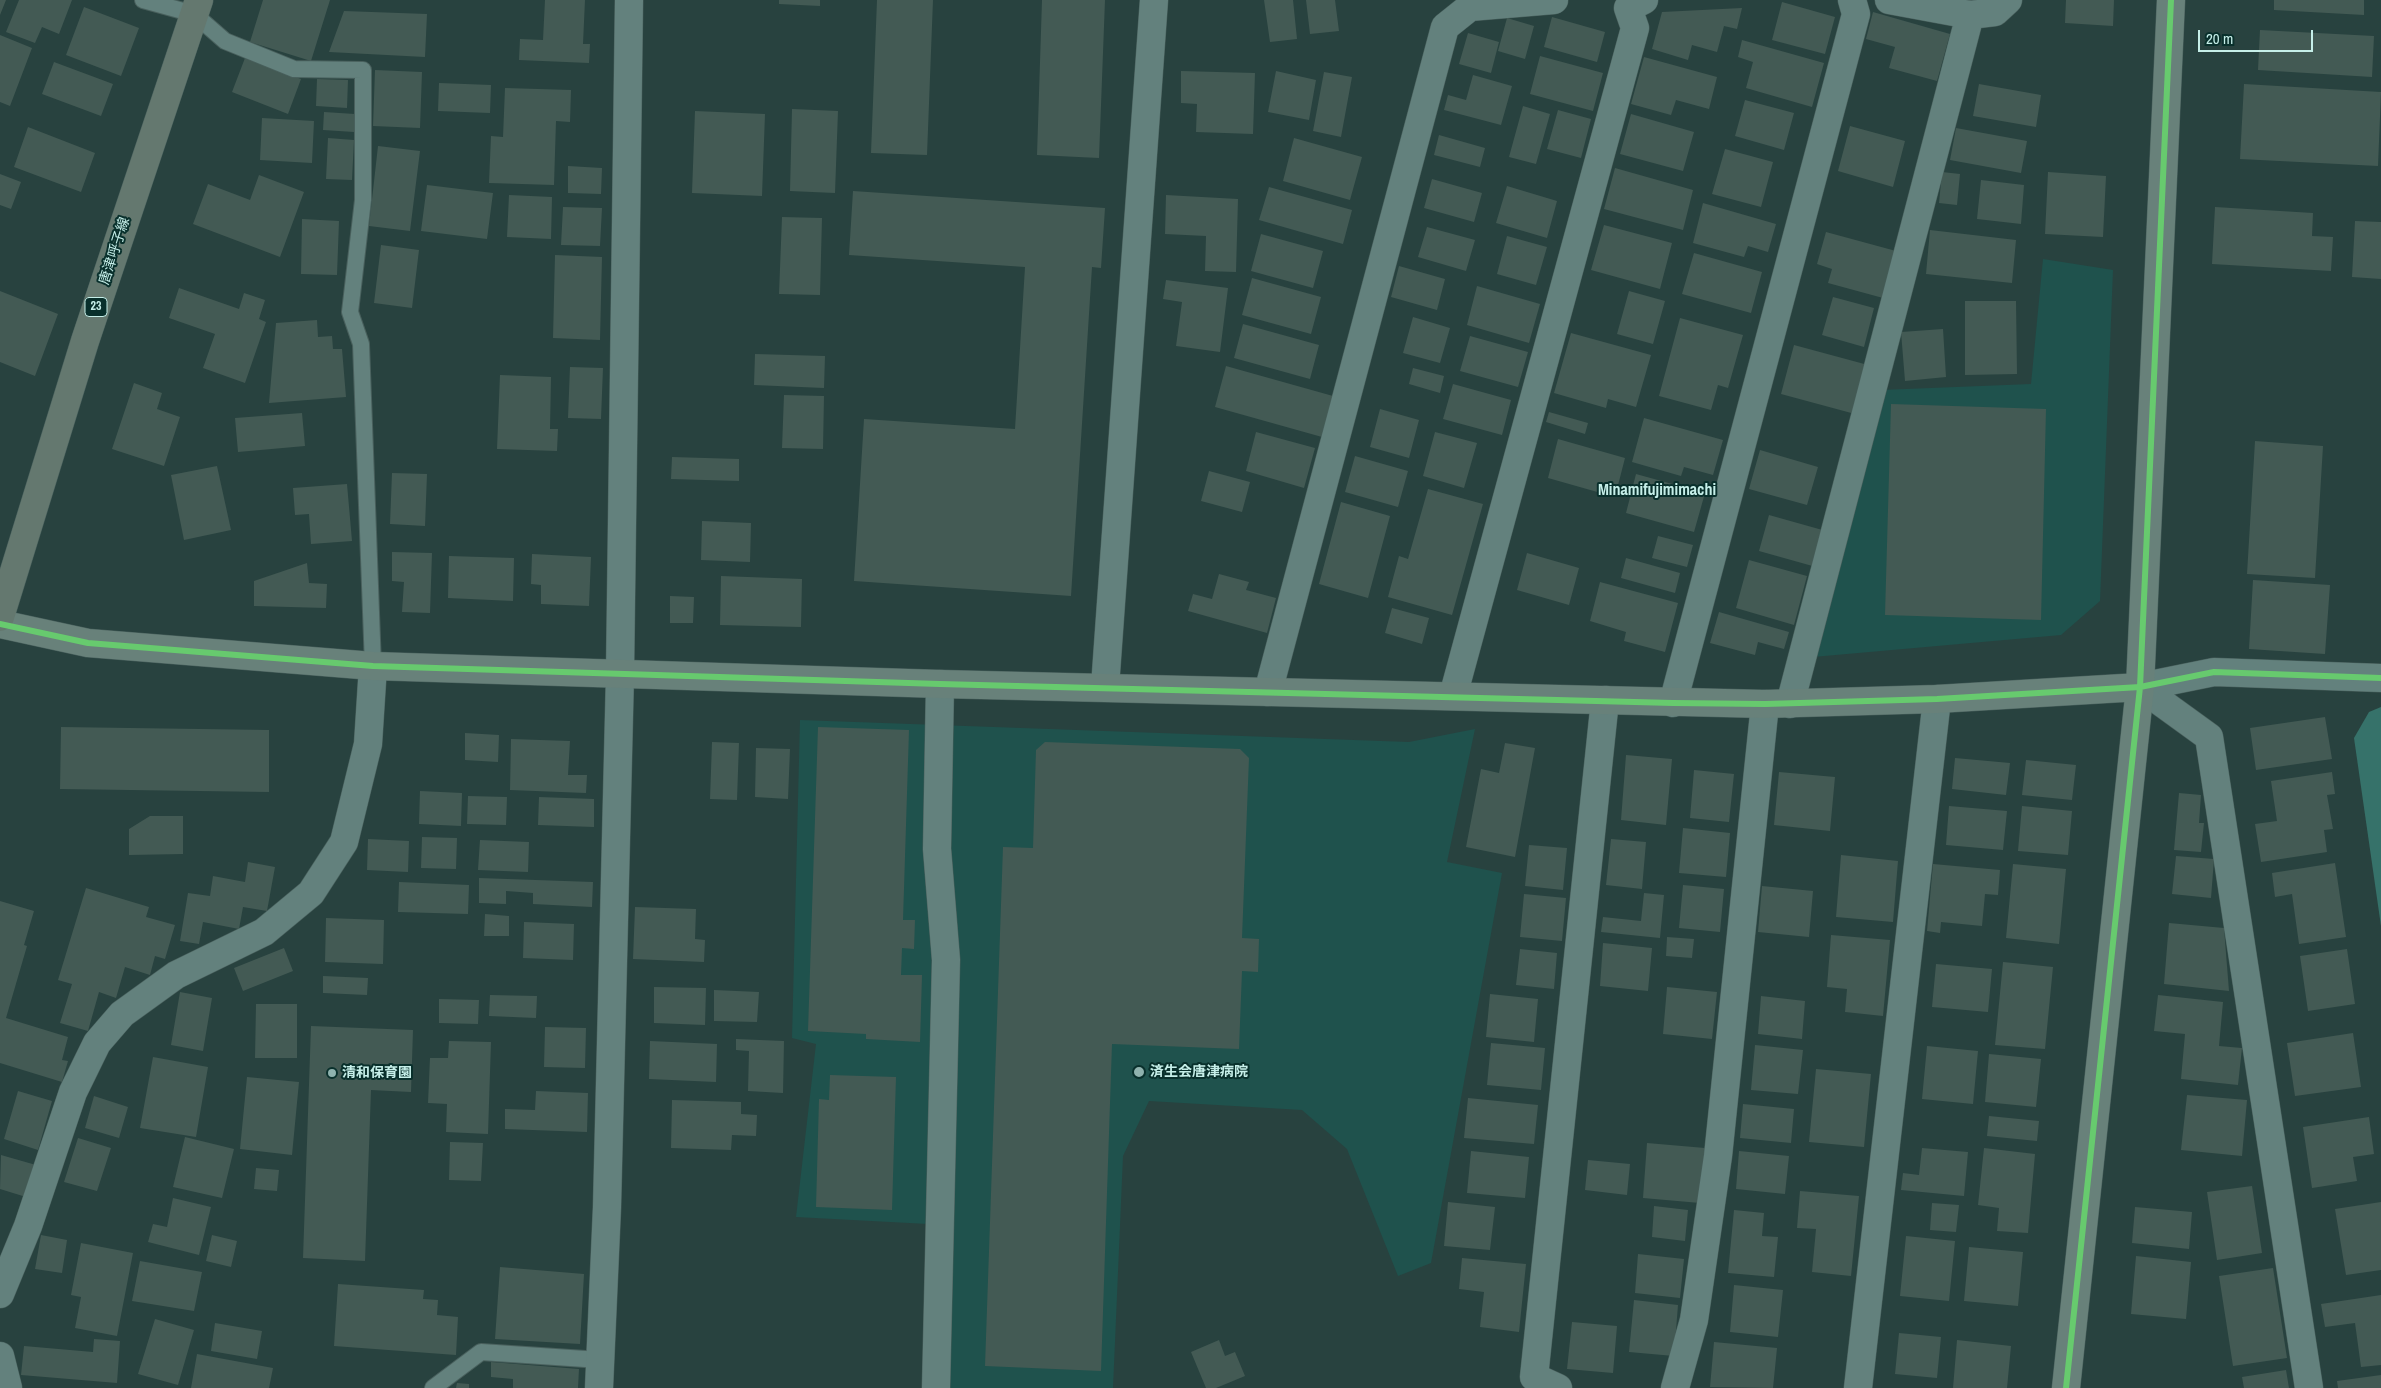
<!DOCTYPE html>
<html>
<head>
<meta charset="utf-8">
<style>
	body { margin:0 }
	#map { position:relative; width:2381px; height:1388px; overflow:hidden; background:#28423f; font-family:"Archivo Narrow",sans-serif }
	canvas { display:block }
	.scale { position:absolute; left:2198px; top:30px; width:115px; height:22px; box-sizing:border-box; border:2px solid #c6efe9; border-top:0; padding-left:6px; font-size:15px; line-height:18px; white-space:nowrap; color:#c6efe9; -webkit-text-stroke:4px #09302c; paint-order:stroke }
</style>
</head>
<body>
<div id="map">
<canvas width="2381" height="1388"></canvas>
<div class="scale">20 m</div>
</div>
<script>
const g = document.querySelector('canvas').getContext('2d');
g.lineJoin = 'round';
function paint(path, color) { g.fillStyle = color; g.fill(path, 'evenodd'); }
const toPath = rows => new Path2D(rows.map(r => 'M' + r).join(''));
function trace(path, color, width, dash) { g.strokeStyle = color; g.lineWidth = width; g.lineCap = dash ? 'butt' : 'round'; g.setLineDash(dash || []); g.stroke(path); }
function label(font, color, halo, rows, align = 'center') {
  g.font = font + ' "Archivo Narrow","Noto Sans JP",sans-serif'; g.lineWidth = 4; g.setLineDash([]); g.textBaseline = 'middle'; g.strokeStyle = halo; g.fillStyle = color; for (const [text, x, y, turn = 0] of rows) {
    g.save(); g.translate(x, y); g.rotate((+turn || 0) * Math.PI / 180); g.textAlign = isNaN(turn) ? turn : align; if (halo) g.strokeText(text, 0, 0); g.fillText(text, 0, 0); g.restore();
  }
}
const built = toPath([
	[2043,259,2113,270,2100,601,2061,635,1813,657,1881,390,2031,384],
	[800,720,1409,742,1475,729,1447,862,1502,873,1431,1263,1398,1276,1347,1149,1302,1110,1149,1101,1123,1156,1113,1388,943,1388,947,1225,796,1217,816,1044,792,1038]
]);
const forest = toPath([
	[2381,707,2381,926,2354,738,2369,712]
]);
const building = toPath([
	[0,0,6,0,0,15],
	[19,0,72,0,59,34,42,27,35,43,6,32],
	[263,0,330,0,311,61,250,42],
	[545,0,585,0,583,44,590,44,589,63,519,60,520,39,543,40],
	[779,0,820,0,820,6,779,4],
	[877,0,933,0,927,155,871,153],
	[1042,0,1105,0,1099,158,1037,155],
	[1264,0,1293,0,1297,39,1270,42],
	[1306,0,1335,0,1339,31,1310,34],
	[2066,0,2114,0,2113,26,2065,23],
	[2274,0,2364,0,2364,15,2274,10],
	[1782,2,1835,17,1825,54,1772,40],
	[84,7,139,28,121,76,66,55],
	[1742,8,1737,29,1724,26,1717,52,1692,45,1688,60,1652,49,1662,12],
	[344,11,427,14,425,57,329,52],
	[1873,12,1950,34,1937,81,1889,68,1895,47,1866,39],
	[1552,17,1605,32,1597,62,1544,47],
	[1507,18,1534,26,1525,59,1498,51],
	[2260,30,2374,36,2372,77,2258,70],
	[1468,33,1499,42,1491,73,1459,64],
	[0,35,32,48,10,106,0,102],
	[1742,40,1824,63,1812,107,1746,88,1753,62,1738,57],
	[1540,56,1603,73,1593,111,1530,94],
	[1644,57,1717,77,1709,109,1676,100,1671,115,1631,104],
	[245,58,301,79,288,114,232,92],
	[54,62,113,84,101,116,42,94],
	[375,70,422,72,420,128,373,126],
	[1181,71,1255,73,1253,134,1196,132,1197,104,1181,103],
	[1276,71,1316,80,1309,120,1268,112],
	[1324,72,1352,77,1341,137,1313,131],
	[1473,75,1512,86,1501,125,1444,110,1448,95,1466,100],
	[317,79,348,80,347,108,316,106],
	[439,83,491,85,490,113,438,111],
	[1979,84,2041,95,2036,127,1973,116],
	[2244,84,2381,92,2378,166,2240,159],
	[505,88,571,90,570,122,556,121,554,185,489,183,491,136,503,137],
	[1745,100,1794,113,1784,150,1735,136],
	[1523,106,1550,114,1536,164,1509,157],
	[792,109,838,111,835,193,790,191],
	[1558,110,1591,119,1581,158,1547,149],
	[695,111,765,114,762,196,692,193],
	[324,112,355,114,354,132,323,130],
	[1631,114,1694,132,1683,171,1620,154],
	[262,118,314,121,312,163,260,160],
	[1850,126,1905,141,1893,187,1838,171],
	[28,127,95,153,81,192,14,167],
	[1956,128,2027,141,2021,173,1950,160],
	[1439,135,1485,148,1480,167,1434,155],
	[328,138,354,140,352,180,326,179],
	[1294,138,1362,157,1350,200,1283,181],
	[378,146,420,151,410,231,369,226],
	[1725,149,1773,162,1761,207,1712,194],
	[568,166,602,168,601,194,568,193],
	[1615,168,1693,190,1683,230,1604,209],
	[1942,172,1960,174,1957,205,1939,203],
	[2048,172,2106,176,2103,237,2045,234],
	[0,174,21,182,11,209,0,205],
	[259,175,304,192,280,257,193,224,208,184,250,200],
	[1432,179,1482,193,1474,222,1424,208],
	[1981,180,2024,185,2021,224,1977,219],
	[427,185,493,193,487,239,421,231],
	[1507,186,1557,201,1547,238,1496,223],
	[1269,187,1352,210,1343,244,1259,220],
	[853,191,1105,208,1101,268,1092,267,1071,596,854,581,864,419,1015,429,1025,267,849,255],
	[509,195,552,197,551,239,507,237],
	[1166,195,1238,199,1236,272,1205,271,1206,236,1165,234],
	[1703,203,1776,224,1768,252,1748,246,1744,257,1693,243],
	[563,207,602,208,600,246,561,245],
	[2215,207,2313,213,2312,236,2333,237,2331,271,2212,264],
	[782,217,822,218,820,295,779,294],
	[302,219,339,221,337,275,301,274],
	[2355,221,2381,222,2381,279,2352,277],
	[1604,225,1672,243,1660,289,1591,270],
	[1427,227,1475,240,1466,271,1418,257],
	[1930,230,2016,240,2012,283,1926,274],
	[1826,232,1896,251,1883,298,1828,283,1832,269,1817,264],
	[1261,234,1323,251,1313,288,1251,271],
	[1507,236,1547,247,1536,285,1497,274],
	[381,245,419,250,412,308,374,303],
	[1694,253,1762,272,1751,313,1682,294],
	[555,255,602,257,600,340,553,338],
	[1399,266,1445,279,1437,310,1391,297],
	[1252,278,1321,297,1311,334,1242,315],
	[1166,280,1228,288,1220,352,1176,346,1182,302,1163,299],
	[1477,286,1540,304,1529,343,1467,325],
	[179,288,239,309,244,293,265,300,259,319,266,322,245,383,203,368,215,334,169,318],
	[0,291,58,314,35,376,0,362],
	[1629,291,1665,301,1653,344,1617,334],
	[1833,297,1874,308,1864,347,1822,335],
	[1965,301,2016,301,2017,374,1965,375],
	[1413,317,1450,328,1440,363,1403,353],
	[1680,318,1743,335,1728,388,1718,385,1711,410,1659,396],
	[317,320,318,337,332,336,333,349,342,349,346,397,269,403,276,323],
	[1243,324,1319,345,1310,379,1234,358],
	[1943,329,1946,377,1905,381,1901,332],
	[1571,333,1651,355,1636,407,1608,399,1606,408,1554,393],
	[1470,336,1528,352,1518,387,1460,371],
	[1794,345,1868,365,1855,414,1781,394],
	[755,354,825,356,824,388,754,385],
	[1226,366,1333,396,1322,437,1215,407],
	[570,367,603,368,601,419,568,418],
	[1413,368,1444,376,1440,393,1409,384],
	[500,375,551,377,550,429,558,429,557,451,497,449],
	[134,383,162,393,157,409,180,417,164,466,112,449],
	[1453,384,1511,400,1502,435,1443,419],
	[784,395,824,396,823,449,782,448],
	[1891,404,2046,409,2041,620,1885,615],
	[1380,409,1419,420,1409,458,1370,447],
	[1549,412,1588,423,1585,434,1546,422],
	[302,413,305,446,238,452,235,418],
	[1644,418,1723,440,1713,475,1684,467,1681,476,1632,462],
	[1256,432,1315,448,1304,488,1246,471],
	[1435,432,1477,443,1464,488,1423,476],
	[1558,439,1625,458,1615,497,1548,478],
	[2255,441,2323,446,2315,578,2247,574],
	[1760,450,1818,467,1807,505,1749,489],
	[1355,456,1408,471,1398,507,1345,492],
	[672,457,739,459,739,481,671,479],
	[217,466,231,530,184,540,171,475],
	[1209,471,1250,482,1242,512,1201,501],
	[392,473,427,474,425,526,390,524],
	[1636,474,1705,493,1694,532,1626,513],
	[347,484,352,541,311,544,309,514,295,515,293,488],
	[1428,489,1483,504,1452,615,1388,597,1399,556,1408,559],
	[1341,502,1390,516,1368,598,1319,584],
	[1769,515,1826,531,1816,567,1759,551],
	[702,521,751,523,750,562,701,560],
	[1658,536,1693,545,1687,567,1652,558],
	[392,552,432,553,430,613,402,612,404,582,392,581],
	[1527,553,1579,568,1569,605,1517,590],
	[532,554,591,557,589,606,541,604,541,585,531,584],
	[449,556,514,558,513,601,448,598],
	[1626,558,1680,573,1675,593,1621,578],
	[1749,560,1807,576,1794,625,1736,608],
	[307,563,309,583,327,584,326,608,254,606,254,581],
	[1219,574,1249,582,1246,590,1276,598,1267,633,1188,611,1193,594,1212,599],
	[721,576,802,579,801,627,720,625],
	[2253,580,2330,585,2325,654,2249,649],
	[1600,582,1678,603,1665,652,1624,641,1626,632,1590,621],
	[670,596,694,597,693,623,670,623],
	[1392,608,1429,618,1422,644,1385,633],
	[1719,612,1789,632,1784,649,1758,642,1755,655,1710,643],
	[2325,717,2332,759,2256,770,2250,728],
	[61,727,269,730,269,792,60,789],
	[818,727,909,730,903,920,915,920,914,949,902,948,901,975,922,975,920,1042,866,1039,866,1034,808,1031],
	[465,733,499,735,498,762,465,760],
	[511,739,570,741,568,775,587,775,586,793,510,790],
	[712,742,739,743,737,800,710,799],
	[1045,742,1240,749,1249,758,1242,938,1259,939,1258,972,1242,971,1239,1049,1112,1044,1101,1371,985,1366,1003,847,1033,848,1036,750],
	[1505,743,1535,748,1515,857,1466,847,1481,769,1499,773],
	[756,748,790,749,788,799,755,797],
	[1626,755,1672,759,1666,825,1621,820],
	[1955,758,2010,763,2006,795,1952,789],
	[2026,760,2076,765,2072,800,2022,795],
	[1694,770,1734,774,1729,822,1690,818],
	[1779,772,1835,777,1830,831,1774,825],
	[2332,772,2335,794,2327,795,2333,829,2324,830,2327,852,2261,862,2255,824,2277,821,2271,781],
	[420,791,462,793,461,826,419,824],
	[2179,793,2201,795,2199,823,2204,823,2201,852,2174,850],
	[468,796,507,797,506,825,467,824],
	[539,797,594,799,594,827,538,825],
	[1949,806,2007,811,2003,850,1946,845],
	[2022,806,2072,811,2068,855,2018,851],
	[150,816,183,816,183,854,129,855,129,829],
	[1683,828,1730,833,1726,877,1679,873],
	[422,837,457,838,456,869,421,868],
	[368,839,409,841,408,872,367,870],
	[1611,839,1646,842,1642,889,1606,885],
	[480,840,529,842,528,872,478,870],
	[1529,845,1567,848,1563,890,1525,886],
	[1841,855,1898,861,1893,922,1836,917],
	[2176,856,2214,859,2211,898,2172,894],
	[248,862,275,867,267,911,243,907,239,929,203,922,199,944,180,941,188,893,210,896,213,876,245,882],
	[2335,863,2346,937,2299,944,2292,894,2275,897,2272,873],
	[1933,864,2000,870,1998,895,1985,894,1982,926,1941,922,1940,933,1927,931],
	[2013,864,2066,869,2059,944,2006,938],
	[479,878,593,882,592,907,533,904,533,893,506,891,506,904,479,903],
	[399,882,469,885,468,914,398,912],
	[1683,885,1724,889,1720,932,1679,928],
	[1762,886,1813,891,1809,937,1758,932],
	[86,888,149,907,146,917,175,925,165,959,155,956,150,975,125,967,116,998,99,992,88,1031,60,1023,72,984,58,980],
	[1644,893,1664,895,1660,938,1601,932,1603,917,1641,921],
	[1524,894,1566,898,1562,941,1520,937],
	[0,901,34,911,24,945,27,946,6,1018,68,1037,62,1060,68,1061,62,1082,0,1063],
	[635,907,696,909,695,939,705,940,704,962,633,959],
	[485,914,509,916,509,936,484,936],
	[326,918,384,920,383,964,325,962],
	[524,922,574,924,573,960,523,958],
	[2169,923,2224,928,2229,991,2164,984],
	[1831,935,1890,940,1883,1016,1845,1012,1847,989,1827,987],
	[1667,937,1694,939,1692,958,1666,956],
	[1603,943,1652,948,1648,991,1600,986],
	[284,948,293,971,243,991,234,968],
	[1520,949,1557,953,1554,989,1516,985],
	[2347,949,2355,1004,2308,1011,2300,956],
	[2003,962,2053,967,2045,1049,1995,1045],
	[1936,964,1992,969,1988,1012,1932,1007],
	[323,976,368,978,367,995,323,993],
	[654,987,706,988,705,1025,654,1023],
	[1667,987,1717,992,1712,1039,1663,1034],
	[714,990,759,992,757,1022,714,1021],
	[180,992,212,998,203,1051,171,1045],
	[1490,994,1538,999,1534,1042,1486,1037],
	[490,995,537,996,536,1018,489,1016],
	[2158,995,2223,1002,2219,1046,2242,1048,2238,1085,2181,1079,2185,1034,2154,1031],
	[1761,996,1805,1001,1802,1039,1758,1034],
	[439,999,479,1000,478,1024,439,1023],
	[256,1004,297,1004,297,1058,255,1058],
	[311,1026,413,1030,411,1092,371,1090,365,1261,303,1258],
	[545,1027,586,1028,585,1068,544,1067],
	[2353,1033,2361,1087,2295,1096,2287,1043],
	[736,1039,784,1041,783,1093,748,1091,749,1051,736,1050],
	[449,1041,491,1042,488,1134,446,1132,447,1104,428,1103,430,1058,448,1058],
	[650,1041,717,1044,716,1082,649,1079],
	[1491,1043,1545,1048,1541,1090,1487,1085],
	[1755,1045,1803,1050,1798,1094,1751,1090],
	[1927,1046,1978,1051,1973,1104,1922,1099],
	[1989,1054,2041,1059,2036,1107,1985,1102],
	[153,1057,208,1067,196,1137,140,1128],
	[1816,1069,1871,1074,1864,1147,1809,1142],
	[830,1075,896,1077,892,1210,816,1207,819,1099,829,1100],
	[247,1077,299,1082,292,1155,240,1149],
	[18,1091,52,1101,38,1150,4,1139],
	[536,1091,588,1093,587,1132,505,1129,505,1109,535,1110],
	[2187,1095,2247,1100,2242,1156,2181,1150],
	[94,1096,128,1107,119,1138,85,1128],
	[1468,1098,1538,1105,1534,1144,1464,1138],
	[672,1100,741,1102,741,1114,757,1115,756,1136,732,1135,731,1150,671,1148],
	[1743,1104,1794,1109,1791,1143,1740,1138],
	[1989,1116,2039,1121,2037,1141,1987,1136],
	[2369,1117,2374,1154,2353,1157,2357,1181,2312,1188,2303,1127],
	[185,1137,234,1149,222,1198,173,1187],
	[78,1138,111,1148,97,1191,64,1182],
	[450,1142,483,1143,481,1181,449,1180],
	[1647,1143,1705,1148,1700,1203,1643,1198],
	[1922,1148,1968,1152,1964,1196,1901,1190,1903,1173,1919,1175],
	[1984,1148,2035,1154,2028,1233,1997,1231,1999,1208,1978,1205],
	[1471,1151,1529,1157,1525,1198,1467,1193],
	[1739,1151,1789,1156,1785,1194,1736,1189],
	[1,1155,36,1165,26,1197,0,1189],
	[1588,1160,1630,1164,1627,1195,1585,1190],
	[256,1168,279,1170,277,1191,254,1189],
	[2252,1186,2262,1253,2217,1260,2207,1192],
	[1800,1191,1859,1196,1851,1276,1812,1272,1816,1229,1797,1228],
	[173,1198,211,1207,199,1255,148,1242,153,1224,167,1227],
	[1448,1202,1495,1207,1490,1250,1444,1246],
	[2381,1202,2381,1270,2346,1275,2335,1209],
	[1932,1203,1959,1205,1956,1232,1930,1230],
	[1654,1206,1688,1210,1685,1241,1652,1237],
	[2135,1207,2192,1212,2189,1249,2132,1243],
	[1734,1210,1764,1213,1762,1236,1778,1237,1774,1277,1728,1273],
	[41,1235,67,1240,62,1273,35,1269],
	[212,1235,237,1241,231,1267,206,1261],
	[1906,1236,1955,1241,1949,1301,1900,1296],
	[81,1243,133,1253,117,1336,75,1328,81,1297,71,1295],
	[1969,1247,2023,1252,2018,1306,1964,1301],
	[1638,1254,1684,1259,1680,1298,1635,1293],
	[2136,1256,2191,1262,2186,1319,2131,1314],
	[1462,1258,1526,1264,1519,1332,1480,1327,1484,1292,1459,1289],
	[140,1261,202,1272,194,1311,132,1301],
	[500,1267,584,1274,580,1344,495,1339],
	[2273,1268,2287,1358,2233,1366,2219,1276],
	[338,1284,424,1290,423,1299,438,1300,437,1315,458,1317,456,1355,334,1346],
	[1734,1285,1783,1290,1778,1337,1730,1332],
	[2381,1295,2381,1365,2361,1367,2355,1323,2325,1327,2321,1304],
	[1634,1300,1678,1305,1674,1356,1629,1352],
	[155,1319,194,1330,178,1385,138,1374],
	[1572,1322,1617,1326,1613,1373,1567,1369],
	[215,1323,262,1331,257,1359,211,1351],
	[1899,1333,1941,1337,1937,1378,1895,1374],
	[94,1339,120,1341,117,1383,21,1375,24,1346,93,1352],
	[1219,1340,1225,1356,1235,1352,1245,1376,1216,1388,1206,1388,1191,1352],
	[1957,1340,2011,1346,2007,1388,1953,1388],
	[1714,1342,1777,1348,1773,1388,1710,1387],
	[197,1354,273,1368,269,1388,191,1388],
	[491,1362,579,1369,578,1388,513,1388,513,1379,491,1377],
	[2286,1370,2289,1388,2244,1388,2242,1377],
	[2381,1375,2381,1388,2338,1388,2337,1381],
	[457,1383,469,1384,469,1388,456,1388]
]);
const lane = toPath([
	[143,0,194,14,225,41,294,69,363,70,363,200,350,312,361,344,373,666],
	[433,1388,481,1352,600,1360]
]);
const street = toPath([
	[1889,0,1970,15,1995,12,2008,0],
	[1105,687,1154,0],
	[2140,687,2209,737,2309,1388],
	[2140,687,2214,672,2381,678],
	[1268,692,1445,27,1470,7,1554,0],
	[1453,696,1635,28,1628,8,1644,0],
	[1673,703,1856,14,1852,0],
	[1790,704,1970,15],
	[0,1294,28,1226,73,1092,97,1043,122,1014,176,975,264,932,311,893,344,842,368,744,373,666],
	[0,1356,8,1388],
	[599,1388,607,1207,620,674,629,0],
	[936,1388,946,960,937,849,940,684],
	[1558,1388,1534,1377,1605,700],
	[1675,1388,1694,1320,1718,1156,1765,704],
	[1858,1388,1937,699]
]);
const secondary = toPath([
	[0,624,88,643,373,666,940,684,1765,704,1937,699,2140,687],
	[2066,1388,2140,687,2171,0]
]);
const primary = toPath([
	[0,617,85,341,199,0]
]);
const cycleway = toPath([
	[0,624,88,643,373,666,940,684,1673,703,1765,704,1937,699,2140,687,2214,672,2381,678],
	[2066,1388,2140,687,2171,0]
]);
const markers = [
	[1139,1072,6,"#8fb2ae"],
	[332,1073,5,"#8fb2ae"]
];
const shields = [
	[96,307,22]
];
const shieldNames = [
	["23",96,307]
];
const streetNames = [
	["唐津呼子線",115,251,-72]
];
const poiNames = [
	["済生会唐津病院",1150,1072],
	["清和保育園",342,1073]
];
const quarterNames = [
	["Minamifujimimachi",1657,491]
];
paint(built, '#1f524d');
paint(forest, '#36726a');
paint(building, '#435a54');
trace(lane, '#49605d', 18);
trace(street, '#49605d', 29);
trace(secondary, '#49605d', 29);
trace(primary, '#49605d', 29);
trace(lane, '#63817d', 16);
trace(street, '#63817d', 28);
trace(secondary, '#68817a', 28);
trace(primary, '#64786f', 28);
trace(cycleway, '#67ca6e', 6);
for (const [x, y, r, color] of markers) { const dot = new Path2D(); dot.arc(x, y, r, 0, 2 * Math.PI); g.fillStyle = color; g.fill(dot); trace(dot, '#09302c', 2); }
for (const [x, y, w] of shields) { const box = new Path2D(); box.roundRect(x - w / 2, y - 9.5, w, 19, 4); g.fillStyle = '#09302c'; g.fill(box); trace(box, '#c6efe9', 1); }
label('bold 12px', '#c6efe9', null, shieldNames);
label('14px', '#c6efe9', '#09302c', streetNames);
label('bold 14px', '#c6efe9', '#09302c', poiNames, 'left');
label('bold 16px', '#c6efe9', '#09302c', quarterNames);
</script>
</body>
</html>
